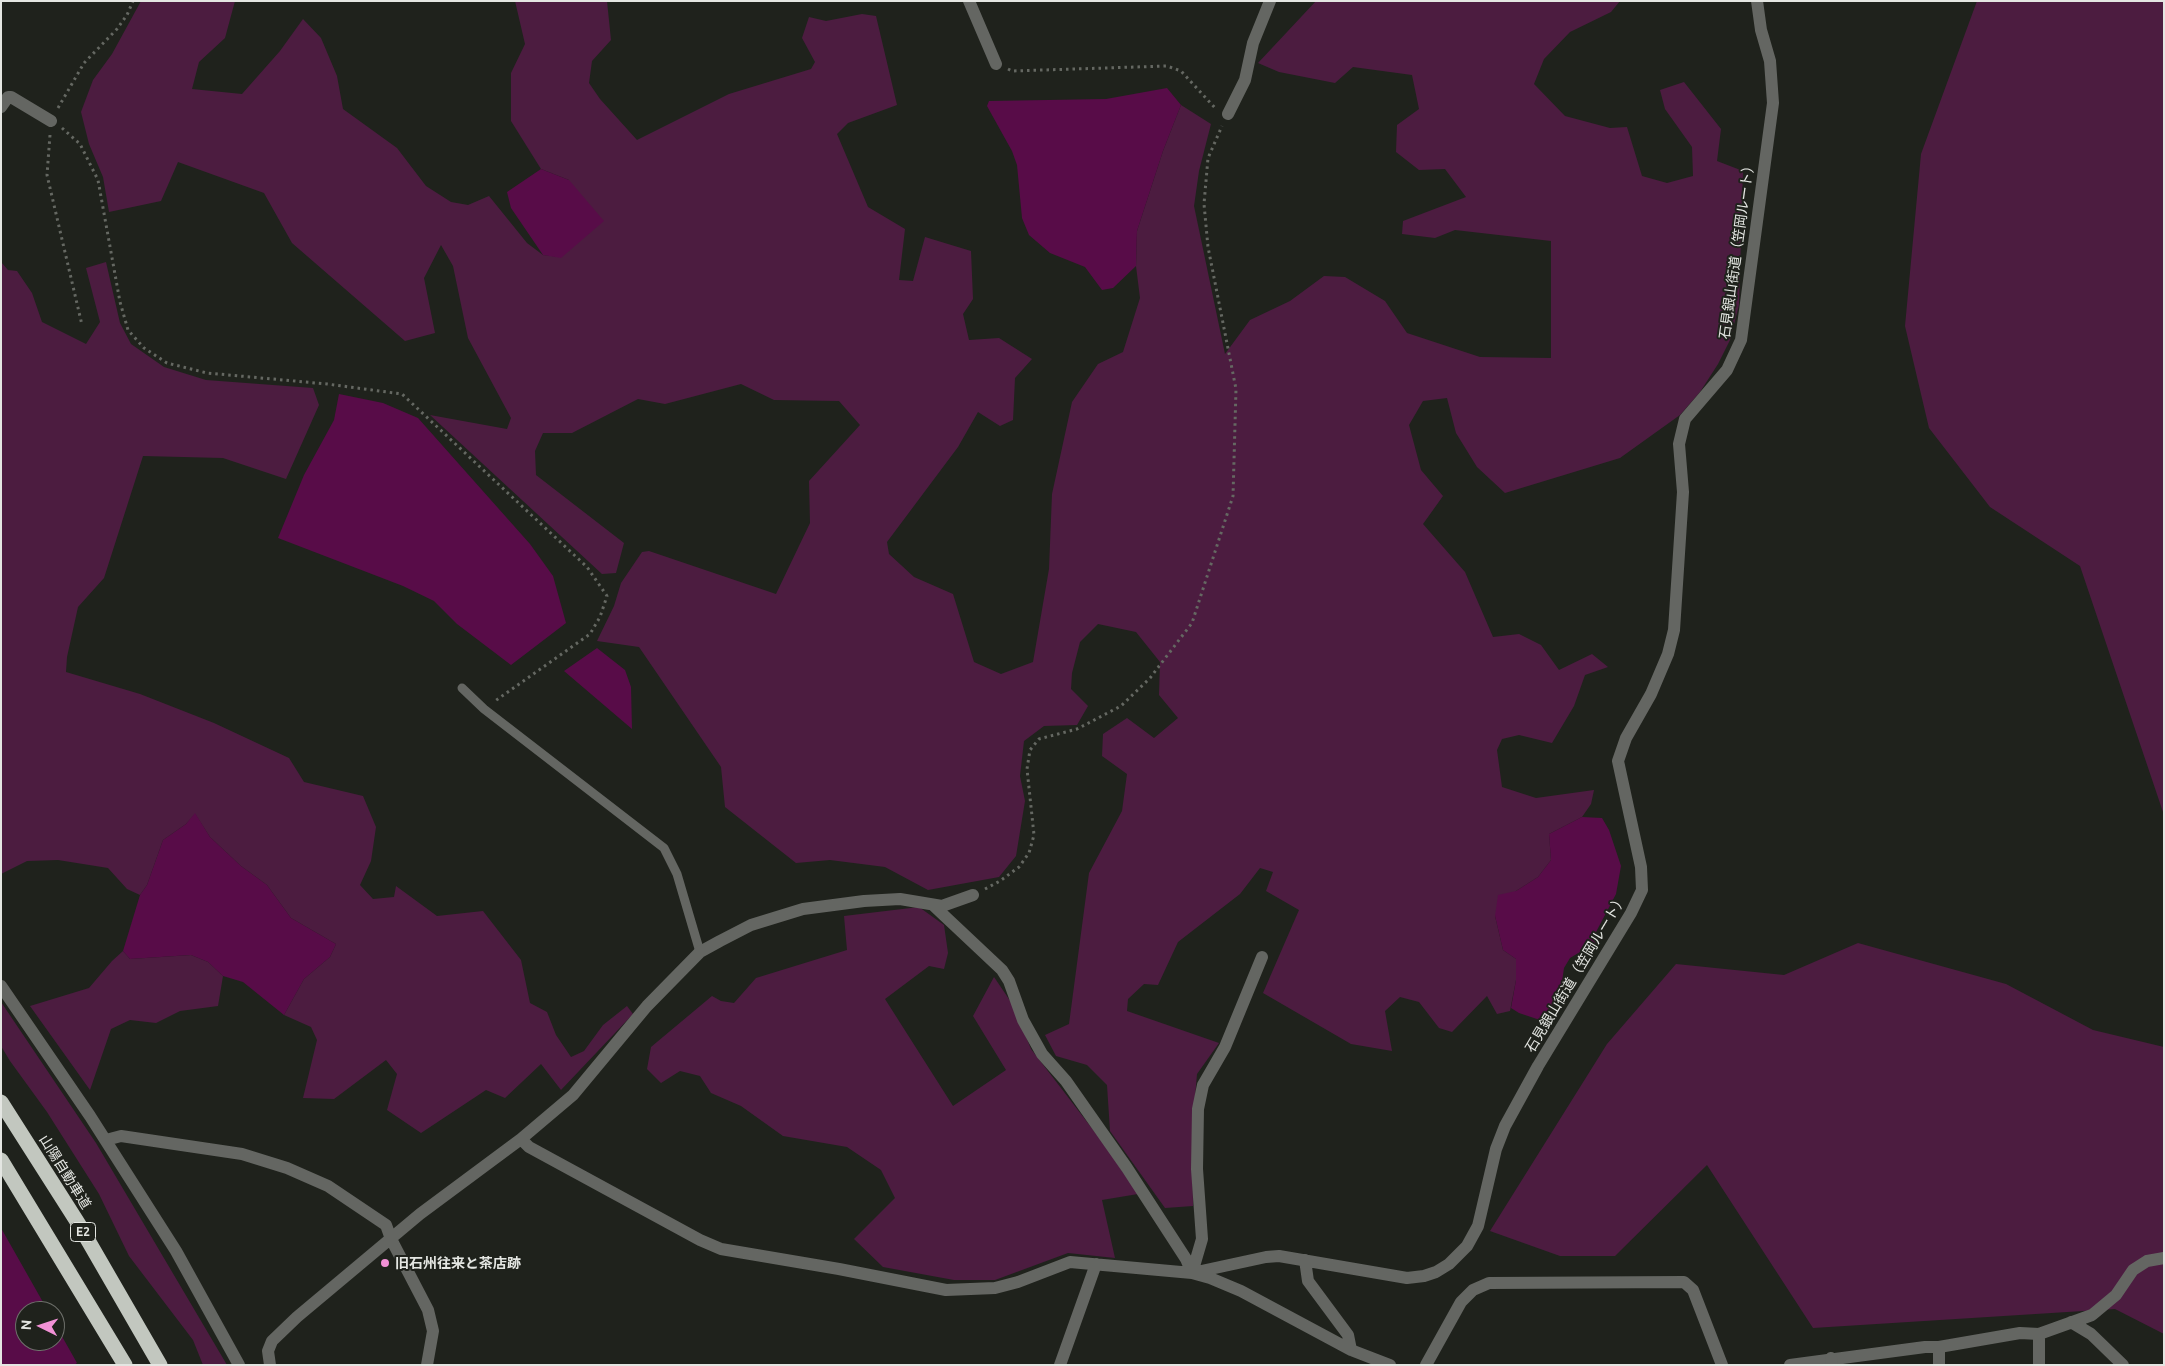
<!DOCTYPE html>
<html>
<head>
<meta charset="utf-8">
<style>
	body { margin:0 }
	#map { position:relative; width:2165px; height:1366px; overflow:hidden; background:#1f221c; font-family:Ubuntu,sans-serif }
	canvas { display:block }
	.frame { position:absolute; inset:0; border:2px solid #e4e6e2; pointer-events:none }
	.north { position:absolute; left:15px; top:1301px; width:50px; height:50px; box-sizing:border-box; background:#1f221c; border:1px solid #6e706b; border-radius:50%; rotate:274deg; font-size:14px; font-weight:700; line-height:20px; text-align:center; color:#e4e6e2 }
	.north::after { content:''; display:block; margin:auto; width:18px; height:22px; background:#f291d6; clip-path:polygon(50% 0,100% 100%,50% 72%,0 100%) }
</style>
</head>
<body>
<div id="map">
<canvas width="2165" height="1366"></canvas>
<div class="frame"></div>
<div class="north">N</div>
</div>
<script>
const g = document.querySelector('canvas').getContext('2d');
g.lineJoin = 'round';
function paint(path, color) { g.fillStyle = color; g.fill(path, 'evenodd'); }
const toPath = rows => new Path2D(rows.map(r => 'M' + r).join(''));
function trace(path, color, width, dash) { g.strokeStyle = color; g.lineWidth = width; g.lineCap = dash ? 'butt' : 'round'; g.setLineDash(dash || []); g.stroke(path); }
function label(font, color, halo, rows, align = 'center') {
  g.font = font + ' Ubuntu,"Noto Sans JP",sans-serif'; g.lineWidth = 4; g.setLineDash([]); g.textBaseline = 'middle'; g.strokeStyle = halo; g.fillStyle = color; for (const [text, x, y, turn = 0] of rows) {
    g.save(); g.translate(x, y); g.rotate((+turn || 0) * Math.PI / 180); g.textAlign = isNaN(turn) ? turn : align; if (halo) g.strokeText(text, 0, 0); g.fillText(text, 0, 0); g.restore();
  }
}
const green = toPath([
	[141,1,235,1,225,38,199,62,192,89,242,94,280,51,303,19,321,38,337,76,343,109,397,148,426,186,451,202,468,205,489,196,527,243,543,255,561,257,569,180,541,169,511,121,511,73,525,44,515,1,607,1,611,40,592,61,589,83,600,99,637,140,729,94,811,69,815,62,802,38,809,17,826,21,862,14,876,16,897,105,848,123,837,134,868,207,905,229,899,280,913,281,925,237,971,251,973,299,963,314,969,340,999,338,1032,359,1015,378,1013,420,1000,426,978,412,958,447,887,542,889,554,914,577,953,594,974,662,1001,674,1033,662,1049,569,1052,494,1072,402,1098,364,1123,352,1140,298,1136,266,1137,231,1163,151,1181,105,1211,124,1199,171,1194,206,1225,354,1250,320,1290,301,1324,276,1345,277,1385,301,1407,333,1480,357,1551,358,1551,241,1455,230,1435,238,1402,234,1403,221,1466,197,1445,169,1419,170,1396,152,1397,125,1419,109,1412,75,1353,67,1335,83,1279,72,1258,63,1316,1,1620,1,1611,12,1570,32,1544,59,1534,84,1565,116,1610,128,1627,127,1642,176,1667,183,1693,176,1692,147,1665,109,1660,90,1684,82,1721,129,1717,161,1743,171,1739,305,1730,340,1718,364,1700,392,1680,415,1620,458,1505,493,1477,467,1456,433,1447,398,1423,401,1409,425,1421,470,1443,496,1423,524,1465,572,1493,637,1519,634,1541,645,1559,670,1592,654,1608,667,1585,675,1574,706,1552,743,1519,735,1502,739,1497,750,1502,787,1536,798,1594,790,1591,804,1582,817,1549,834,1551,860,1538,877,1516,891,1495,916,1503,950,1516,959,1516,980,1510,1011,1497,1014,1487,996,1452,1032,1439,1028,1419,1002,1400,997,1385,1011,1392,1051,1351,1044,1263,993,1299,910,1266,891,1273,872,1260,868,1240,894,1178,942,1158,985,1144,984,1128,999,1127,1011,1219,1043,1197,1074,1192,1133,1193,1206,1165,1208,1110,1131,1107,1085,1087,1065,1056,1056,1045,1035,1069,1024,1089,873,1122,811,1127,774,1102,756,1103,734,1127,718,1154,738,1178,718,1159,695,1160,662,1136,632,1098,624,1080,642,1072,673,1071,689,1088,706,1077,725,1044,726,1024,741,1020,776,1025,801,1016,856,999,877,928,890,885,867,830,860,796,863,725,807,721,767,639,647,597,641,614,606,621,583,642,552,649,551,776,594,810,523,809,481,860,425,839,401,774,400,741,384,665,404,638,399,572,433,543,433,535,451,536,475,624,543,616,573,602,574,430,415,507,429,511,418,468,338,453,266,441,245,424,278,435,333,405,341,292,243,264,193,178,162,161,201,109,212,103,177,89,144,81,112,93,80,112,54],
	[1977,1,2164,1,2164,815,2080,566,1990,507,1929,428,1905,326,1921,154],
	[1,262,8,270,17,271,32,293,42,322,86,344,100,322,86,268,106,262,120,323,131,344,164,367,206,380,313,388,319,405,286,479,223,458,143,456,104,578,78,607,67,657,66,672,140,694,214,723,289,758,304,782,363,796,376,827,371,861,360,885,373,899,394,897,396,886,437,916,483,911,521,960,530,1003,547,1012,556,1035,571,1057,584,1051,603,1025,627,1006,633,1014,561,1090,541,1064,505,1098,486,1090,421,1133,387,1110,397,1074,386,1060,334,1099,303,1098,317,1040,311,1027,284,1015,304,979,330,957,336,944,291,918,267,885,241,866,210,837,195,814,186,824,163,840,147,885,140,895,127,889,108,868,58,860,27,861,1,874],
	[919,907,944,925,948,953,944,969,929,966,885,999,953,1106,1006,1070,973,1016,994,977,1013,1005,1031,1049,1104,1144,1138,1194,1102,1200,1115,1258,1068,1253,995,1280,954,1280,883,1267,854,1239,895,1198,881,1170,847,1147,783,1136,741,1106,711,1093,700,1076,680,1071,661,1083,647,1069,651,1047,712,996,721,1001,734,1003,756,978,847,950,844,916],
	[1858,943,2006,984,2093,1030,2164,1047,2164,1334,2115,1309,1813,1328,1707,1165,1615,1256,1560,1256,1490,1231,1607,1044,1676,964,1784,975],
	[123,951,130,959,191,955,208,962,223,976,218,1006,180,1011,156,1023,130,1020,111,1029,90,1090,30,1006,89,988,112,961],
	[1,1002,96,1143,227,1365,203,1365,193,1340,129,1256,99,1194,47,1112,10,1061,1,1046]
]);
const water = toPath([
	[1167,88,1181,105,1163,151,1137,231,1136,266,1113,288,1102,290,1085,267,1050,253,1029,235,1022,218,1017,165,1012,151,987,106,989,101,1106,99],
	[541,169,569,180,604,221,561,258,543,255,511,208,507,192],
	[339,394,383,403,418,418,530,544,553,576,566,623,511,665,457,624,434,601,403,586,278,538,304,475,334,420],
	[597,648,625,670,631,687,632,729,564,671],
	[195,813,210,837,241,866,267,885,291,918,336,944,330,957,304,979,284,1015,243,982,223,976,208,962,191,955,130,959,123,951,140,895,147,885,163,840,186,824],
	[1582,817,1602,818,1609,830,1621,866,1616,894,1596,932,1595,950,1585,949,1570,958,1564,968,1559,1002,1547,1019,1540,1020,1519,1013,1511,1008,1516,980,1516,959,1503,950,1495,916,1498,895,1516,891,1538,877,1551,860,1549,834],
	[1,1228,48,1311,25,1311,25,1341,55,1341,55,1324,77,1363,74,1365,1,1365]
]);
const path = toPath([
	[1008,69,1012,71,1167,66,1181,71,1216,109],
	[58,108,84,63,117,29,127,15,133,1],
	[62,128,80,144,98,180,120,302,128,330,144,348,167,363,207,373,327,384,402,394,587,567,607,596,600,617,590,634,495,701],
	[50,135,47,175,82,325],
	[985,889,1000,881,1019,867,1029,853,1034,835,1027,769,1030,750,1039,739,1077,729,1121,706,1150,678,1192,623,1233,496,1236,389,1208,247,1204,204,1208,158,1222,126]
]);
const service = toPath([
	[462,688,484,709,664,848,677,874,700,952]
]);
const minor = toPath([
	[969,1,996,64],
	[1,107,8,97,11,97,51,121],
	[1228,114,1245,80,1253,43,1270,1],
	[934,906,1002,970,1009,981,1023,1020,1042,1054,1066,1081,1127,1168,1186,1259,1192,1273],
	[1,986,90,1116,176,1251,239,1365],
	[521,1139,573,1095,647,1006,700,952,720,941,751,925,803,909,864,901,900,899,942,906,973,895],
	[106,1140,121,1136,242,1154,287,1168,328,1186,386,1225,391,1239,428,1310,433,1331,427,1365],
	[1305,1260,1308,1281,1348,1335,1351,1350],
	[1192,1273,1266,1257,1279,1256,1407,1278,1424,1276,1436,1272,1449,1264,1467,1246,1478,1226,1496,1149,1505,1126,1538,1066,1631,913,1642,890,1641,867,1618,761,1626,738,1651,694,1668,654,1674,630,1683,492,1679,444,1685,419,1727,370,1741,340,1773,103,1770,61,1761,30,1757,1],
	[1192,1273,1202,1239,1197,1169,1198,1109,1203,1085,1225,1047,1262,957],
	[2071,1322,2091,1334,2123,1365],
	[2039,1334,2039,1365],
	[1939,1347,1939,1365],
	[270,1365,268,1351,272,1341,297,1317,420,1214,521,1139,529,1147,700,1240,721,1249,839,1269,946,1290,995,1288,1018,1282,1070,1262,1192,1273,1210,1278,1241,1291,1351,1350,1390,1365],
	[1060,1365,1096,1264],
	[1426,1365,1461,1302,1473,1290,1489,1283,1684,1282,1693,1290,1722,1365],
	[1790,1365,1925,1347,1939,1347,2020,1333,2039,1334,2092,1315,2116,1295,2133,1270,2147,1261,2164,1258]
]);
const tertiary = toPath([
	[1831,1358,1832,1365]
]);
const motorway = toPath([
	[1,1102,78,1223,160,1365],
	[1,1160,125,1365]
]);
const markers = [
	[385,1263,5,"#f291d6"]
];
const shields = [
	[83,1232,25]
];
const shieldNames = [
	["E2",83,1232]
];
const streetNames = [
	["石見銀山街道（笠岡ルート）",1737,249,-82],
	["石見銀山街道（笠岡ルート）",1576,973,-59],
	["山陽自動車道",65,1172,58]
];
const poiNames = [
	["旧石州往来と茶店跡",395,1263]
];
paint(green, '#4c1c40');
paint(water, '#580c48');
trace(path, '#656862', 3, [2.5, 4]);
trace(service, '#646662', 9);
trace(minor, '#646662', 12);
trace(tertiary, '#646662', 12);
trace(motorway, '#c2c7bf', 15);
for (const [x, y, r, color] of markers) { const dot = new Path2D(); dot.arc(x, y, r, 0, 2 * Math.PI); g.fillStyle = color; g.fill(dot); trace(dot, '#1f221c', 2); }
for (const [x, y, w] of shields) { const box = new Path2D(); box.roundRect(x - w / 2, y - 9.5, w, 19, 4); g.fillStyle = '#1f221c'; g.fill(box); trace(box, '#e4e6e2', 1); }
label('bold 12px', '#e4e6e2', null, shieldNames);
label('14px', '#e4e6e2', '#1f221c', streetNames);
label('bold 14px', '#e4e6e2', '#1f221c', poiNames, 'left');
</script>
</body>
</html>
